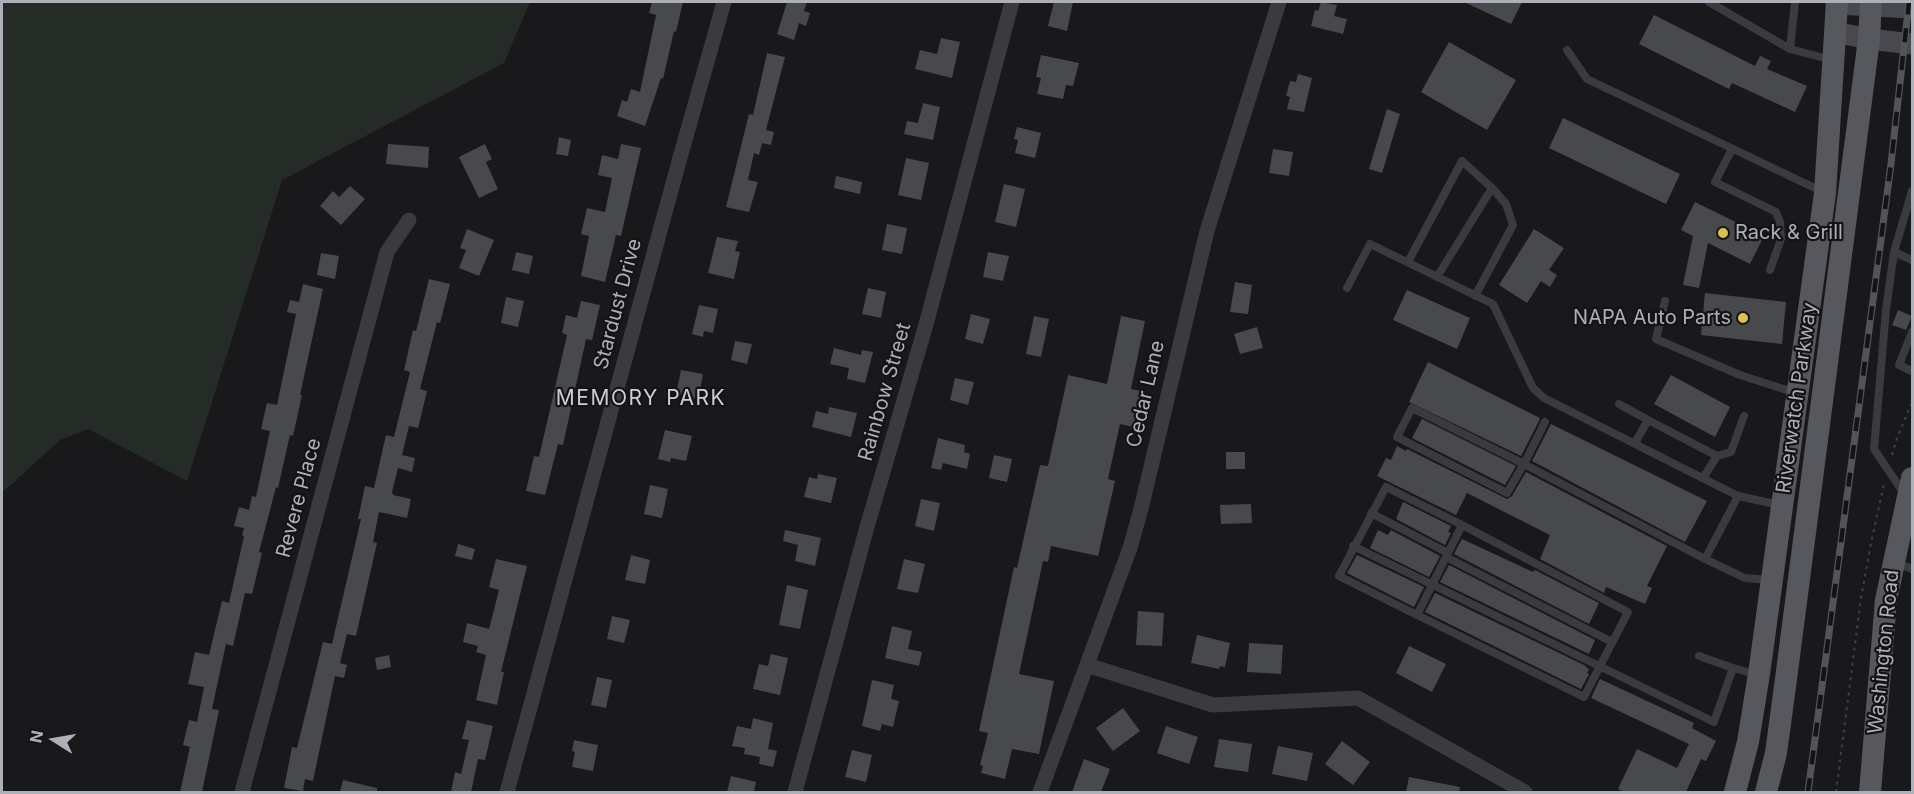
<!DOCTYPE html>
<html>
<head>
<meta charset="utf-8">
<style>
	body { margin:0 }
	#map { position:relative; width:1914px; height:794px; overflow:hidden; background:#19191b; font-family:Inter,sans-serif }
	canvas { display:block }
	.frame { position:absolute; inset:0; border:3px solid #adafb9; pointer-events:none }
	.north { position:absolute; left:24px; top:710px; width:60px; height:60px; -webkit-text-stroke:4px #141416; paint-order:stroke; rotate:281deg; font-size:16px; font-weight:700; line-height:24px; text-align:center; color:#adafb9 }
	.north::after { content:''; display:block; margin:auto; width:21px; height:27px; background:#adafb9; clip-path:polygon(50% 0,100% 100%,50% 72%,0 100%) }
</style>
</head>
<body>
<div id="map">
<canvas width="1914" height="794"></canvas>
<div class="frame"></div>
<div class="north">N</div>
</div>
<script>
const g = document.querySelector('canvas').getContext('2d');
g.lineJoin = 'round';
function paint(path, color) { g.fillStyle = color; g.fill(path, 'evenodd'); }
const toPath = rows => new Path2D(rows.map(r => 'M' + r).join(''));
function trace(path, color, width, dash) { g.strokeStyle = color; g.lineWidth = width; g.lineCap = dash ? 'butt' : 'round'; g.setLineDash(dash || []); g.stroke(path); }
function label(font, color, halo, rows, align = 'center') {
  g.font = font + ' Inter,sans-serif'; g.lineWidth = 4.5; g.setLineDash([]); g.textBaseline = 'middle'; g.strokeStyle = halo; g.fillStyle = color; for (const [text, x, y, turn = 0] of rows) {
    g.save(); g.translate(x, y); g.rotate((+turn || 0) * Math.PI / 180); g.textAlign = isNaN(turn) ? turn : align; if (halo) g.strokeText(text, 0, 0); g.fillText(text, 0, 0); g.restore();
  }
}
const green = toPath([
	[2,2,530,2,504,63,282,180,187,481,88,429,60,440,4,491,2,489]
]);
const building = toPath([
	[652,2,683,2,676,32,674,31,663,79,661,78,645,126,617,116,622,100,627,102,631,89,640,92,656,15,649,13],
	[787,2,807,2,804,11,810,13,806,26,799,23,794,40,777,34],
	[1054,2,1073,2,1067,31,1048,26],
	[1321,2,1337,5,1334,16,1347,19,1343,34,1311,26,1315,10,1318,11],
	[1464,2,1522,2,1511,24],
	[1654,15,1755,66,1760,56,1771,61,1767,69,1807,86,1795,112,1732,83,1729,89,1639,44],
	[941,38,960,42,952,78,915,69,920,50,937,54],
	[1449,42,1516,80,1487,130,1421,92],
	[767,53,785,57,766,130,774,132,771,145,762,143,759,155,754,153,748,180,758,182,749,212,726,207,749,114,753,115],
	[1041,55,1079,63,1073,86,1066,85,1063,99,1037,94,1041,78,1036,77],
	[1298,74,1312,78,1304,112,1287,109,1290,97,1286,96,1290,81,1296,82],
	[923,103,940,107,933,140,904,134,907,121,918,123],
	[1387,109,1400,114,1382,173,1369,169],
	[1563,118,1680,174,1666,204,1549,148],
	[1017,127,1041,133,1035,158,1015,153,1018,140,1014,139],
	[559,137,571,140,568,156,556,154],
	[388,144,429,147,428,168,386,164],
	[485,144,492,159,486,162,498,189,479,198,459,157],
	[621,144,641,148,621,236,616,235,605,282,581,276,589,236,581,234,587,208,605,212,612,178,598,175,602,155,618,159],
	[1273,149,1293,152,1289,176,1269,173],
	[906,158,929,163,921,200,898,195],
	[836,176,862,182,860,194,834,188],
	[1004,184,1025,189,1016,227,995,222],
	[350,186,365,199,341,225,320,206,333,191,339,197],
	[1695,202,1764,236,1750,264,1708,243,1699,288,1683,285,1693,236,1681,230],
	[887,224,907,228,902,254,882,250],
	[467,229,494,240,479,276,459,268,466,250,460,248],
	[1534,229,1564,248,1549,270,1557,275,1550,287,1541,281,1527,303,1499,285],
	[717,237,738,241,735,251,740,252,734,279,708,273],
	[516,252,533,256,529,274,512,270],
	[988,252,1009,256,1003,281,983,277],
	[321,253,339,256,335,279,317,275],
	[429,279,450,284,440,323,437,322,420,389,427,391,418,428,409,426,402,455,415,458,412,472,398,468,392,492,393,495,411,499,407,518,379,512,373,542,377,543,356,636,347,634,340,663,347,665,344,678,335,676,313,781,305,779,303,791,284,788,292,747,297,748,323,642,332,644,361,519,358,519,365,486,374,488,386,435,394,437,410,372,404,370,413,330,416,331],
	[1235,282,1252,285,1248,314,1230,312],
	[303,284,323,289,300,395,302,395,293,436,290,435,278,488,276,487,259,552,262,553,252,594,245,593,233,646,226,644,212,709,219,710,202,792,180,792,190,747,183,745,189,720,197,722,204,687,188,684,195,652,209,655,222,601,229,603,244,536,242,535,244,528,234,526,239,507,249,510,252,496,256,497,270,431,261,429,267,403,277,405,296,314,287,312,290,300,299,302],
	[868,288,886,292,881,318,862,314],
	[1407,290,1470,318,1457,349,1393,320],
	[1705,293,1786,302,1782,344,1701,335],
	[506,297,524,301,518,327,501,323],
	[581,301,600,305,592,340,586,339,563,445,558,444,545,495,526,491,534,456,539,457,551,405,567,335,562,333,566,315,577,318],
	[699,305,718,309,713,333,704,331,703,337,692,334],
	[1898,310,1912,316,1906,330,1892,325],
	[971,314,990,319,983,344,965,339],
	[1034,316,1049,319,1041,357,1026,354],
	[1121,316,1145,321,1131,389,1141,391,1133,427,1120,424,1108,479,1115,481,1098,556,1051,546,1048,562,1043,561,1019,674,1054,681,1039,754,1012,749,1005,779,981,773,983,766,980,765,988,733,979,731,1014,567,1017,568,1040,465,1048,466,1068,375,1107,384],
	[1257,327,1263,348,1240,354,1234,334],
	[735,341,752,344,747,364,731,360],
	[834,348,861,355,862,350,873,352,865,383,847,379,849,368,830,364],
	[1428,362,1538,417,1540,419,1521,456,1409,402],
	[681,370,703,374,698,399,676,394],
	[1671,375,1730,407,1715,437,1654,404],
	[955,378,974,382,968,405,950,400],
	[829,407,857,413,851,437,812,427,816,411,828,414],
	[1422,419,1516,466,1505,485,1412,438],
	[1551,424,1707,501,1685,542,1532,461],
	[665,430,692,436,686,461,671,458,670,462,658,459],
	[938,438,965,445,964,452,970,454,967,469,943,463,941,470,931,468],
	[1397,446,1406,451,1407,449,1507,499,1512,496,1526,472,1667,546,1647,586,1652,588,1645,604,1606,587,1604,593,1540,559,1550,535,1467,493,1456,515,1377,476,1386,458,1391,460],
	[1226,452,1245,452,1245,469,1226,469],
	[994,455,1012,459,1007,482,989,478],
	[818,474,837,478,831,503,804,497,809,477,817,479],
	[650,485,668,489,662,518,644,514],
	[921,499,940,503,934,531,915,526],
	[1403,502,1451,526,1448,532,1451,533,1445,545,1396,519],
	[1251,504,1252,523,1221,524,1220,505],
	[785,530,821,538,815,566,795,561,798,545,783,541],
	[1378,530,1388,535,1391,530,1440,556,1429,577,1370,548],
	[1462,539,1533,572,1535,570,1599,603,1589,624,1454,554],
	[458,544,475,549,472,560,455,556],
	[631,555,650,560,645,584,625,580],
	[1357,555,1424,587,1414,607,1347,573],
	[496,559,527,566,501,672,504,672,497,705,476,700,486,655,476,652,478,646,463,642,467,623,489,629,499,590,489,587],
	[904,559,925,564,918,593,897,589],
	[1449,565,1595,640,1589,654,1440,582],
	[787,585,808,590,800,629,779,625],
	[1435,593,1584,665,1589,669,1587,673,1589,674,1581,689,1425,612],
	[1138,611,1164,613,1162,646,1136,645],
	[612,616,630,620,624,643,607,639],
	[892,626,912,631,908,649,922,652,919,666,885,658],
	[1197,635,1230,643,1225,667,1220,666,1219,669,1191,663],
	[1249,643,1283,645,1281,674,1247,672],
	[1409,646,1446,664,1432,692,1396,673],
	[771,654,788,658,780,695,753,689,759,664,768,666],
	[389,655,391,667,377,670,375,658],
	[597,677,612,680,606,708,591,705],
	[1600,679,1694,723,1692,728,1716,741,1706,761,1701,759,1686,792,1625,792,1618,789,1637,749,1677,768,1689,744,1591,698],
	[872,680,894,685,891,699,899,701,893,727,882,724,880,731,862,726],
	[1123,708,1140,731,1113,751,1096,728],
	[753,718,773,723,768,749,777,751,773,767,759,764,760,757,744,754,745,748,732,746,737,726,751,729],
	[467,720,493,726,485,760,478,759,471,792,451,792,455,772,461,774,469,740,462,739],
	[1166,726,1198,737,1189,764,1157,753],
	[1219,739,1252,744,1248,772,1214,767],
	[574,740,598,745,593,771,572,767,575,752,572,751],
	[1342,741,1370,762,1353,785,1325,764],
	[1278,746,1313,753,1307,781,1272,774],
	[852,750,872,755,866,782,845,777],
	[1084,759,1110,769,1101,792,1072,792],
	[731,776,756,782,754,792,727,792],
	[1409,777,1460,787,1459,792,1406,792],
	[343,780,377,788,377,792,340,792]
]);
const path = toPath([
	[1892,455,1897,438,1912,402],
	[1836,792,1861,598,1871,543,1884,484]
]);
const service = toPath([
	[1709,2,1790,49,1832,60],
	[1790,49,1795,2],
	[1567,50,1587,79,1821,191],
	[1732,149,1715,182,1776,212,1780,222,1781,239,1770,270],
	[1894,252,1912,260],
	[1408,262,1462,161,1492,188],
	[1437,277,1492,188,1506,204,1513,225,1475,296],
	[1347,288,1370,244,1493,304,1533,388,1544,398,1738,496,1780,505],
	[1665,301,1656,339,1740,375,1796,393],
	[1912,332,1899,365,1912,371],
	[1619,404,1648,420],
	[1545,422,1524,464,1507,493,1397,437,1412,408,1524,464,1705,559],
	[1635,443,1648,420,1717,456,1731,452,1744,416],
	[1703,478,1717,456],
	[1903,492,1874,449,1886,310,1894,252,1912,191],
	[1738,496,1705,559,1745,578,1769,580],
	[1371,513,1448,553],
	[1353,546,1714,722,1733,668,1699,656],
	[1446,557,1612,642],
	[1897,563,1912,569],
	[1417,615,1462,525,1386,487,1339,576,1417,615,1584,697,1628,612,1462,525],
	[1733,668,1755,674]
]);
const minor = toPath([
	[1087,665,1213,705,1358,698,1525,792],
	[242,792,387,252,409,220],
	[507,792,681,154,724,2],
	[795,792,867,527,925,328,1012,2],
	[1040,792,1130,548,1141,509,1207,231,1279,2]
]);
const secondary = toPath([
	[1836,4,1912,8],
	[1835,32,1869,39,1912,44]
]);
const primary = toPath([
	[1735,792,1748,742,1759,674,1825,193,1837,2],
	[1766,792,1776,753,1786,679,1869,39,1871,2],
	[1870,792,1886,600,1912,478]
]);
const rail = toPath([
	[1808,792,1891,164,1909,2]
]);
const markers = [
	[1723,233,6,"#dec14d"],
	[1743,318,6,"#dec14d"]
];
const poiNames = [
	["Rack & Grill",1735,233],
	["NAPA Auto Parts",1731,318,"right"]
];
const streetNames = [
	["Stardust Drive",618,304,-75],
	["Rainbow Street",885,392,-74],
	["Cedar Lane",1146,394,-77],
	["Riverwatch Parkway",1797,398,-82],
	["Revere Place",299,498,-75],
	["Washington Road",1884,652,-84]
];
const neighbourhoodNames = [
	["MEMORY PARK",641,399]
];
paint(green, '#252c27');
paint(building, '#48494d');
trace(path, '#404146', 2, [3, 4.5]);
trace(service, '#3a3a3f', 8);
trace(minor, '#3a3a3f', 15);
trace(secondary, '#48494f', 21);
trace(primary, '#57575e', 22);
trace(rail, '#53545a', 7);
trace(rail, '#141416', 4.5, [14]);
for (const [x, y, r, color] of markers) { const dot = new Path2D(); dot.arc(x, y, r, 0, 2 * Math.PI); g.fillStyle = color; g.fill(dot); trace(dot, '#141416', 2); }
label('20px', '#adafb9', '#141416', poiNames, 'left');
label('20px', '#adafb9', '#141416', streetNames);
g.letterSpacing = '1.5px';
label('21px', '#cdced5', '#141416', neighbourhoodNames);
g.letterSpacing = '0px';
</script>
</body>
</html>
